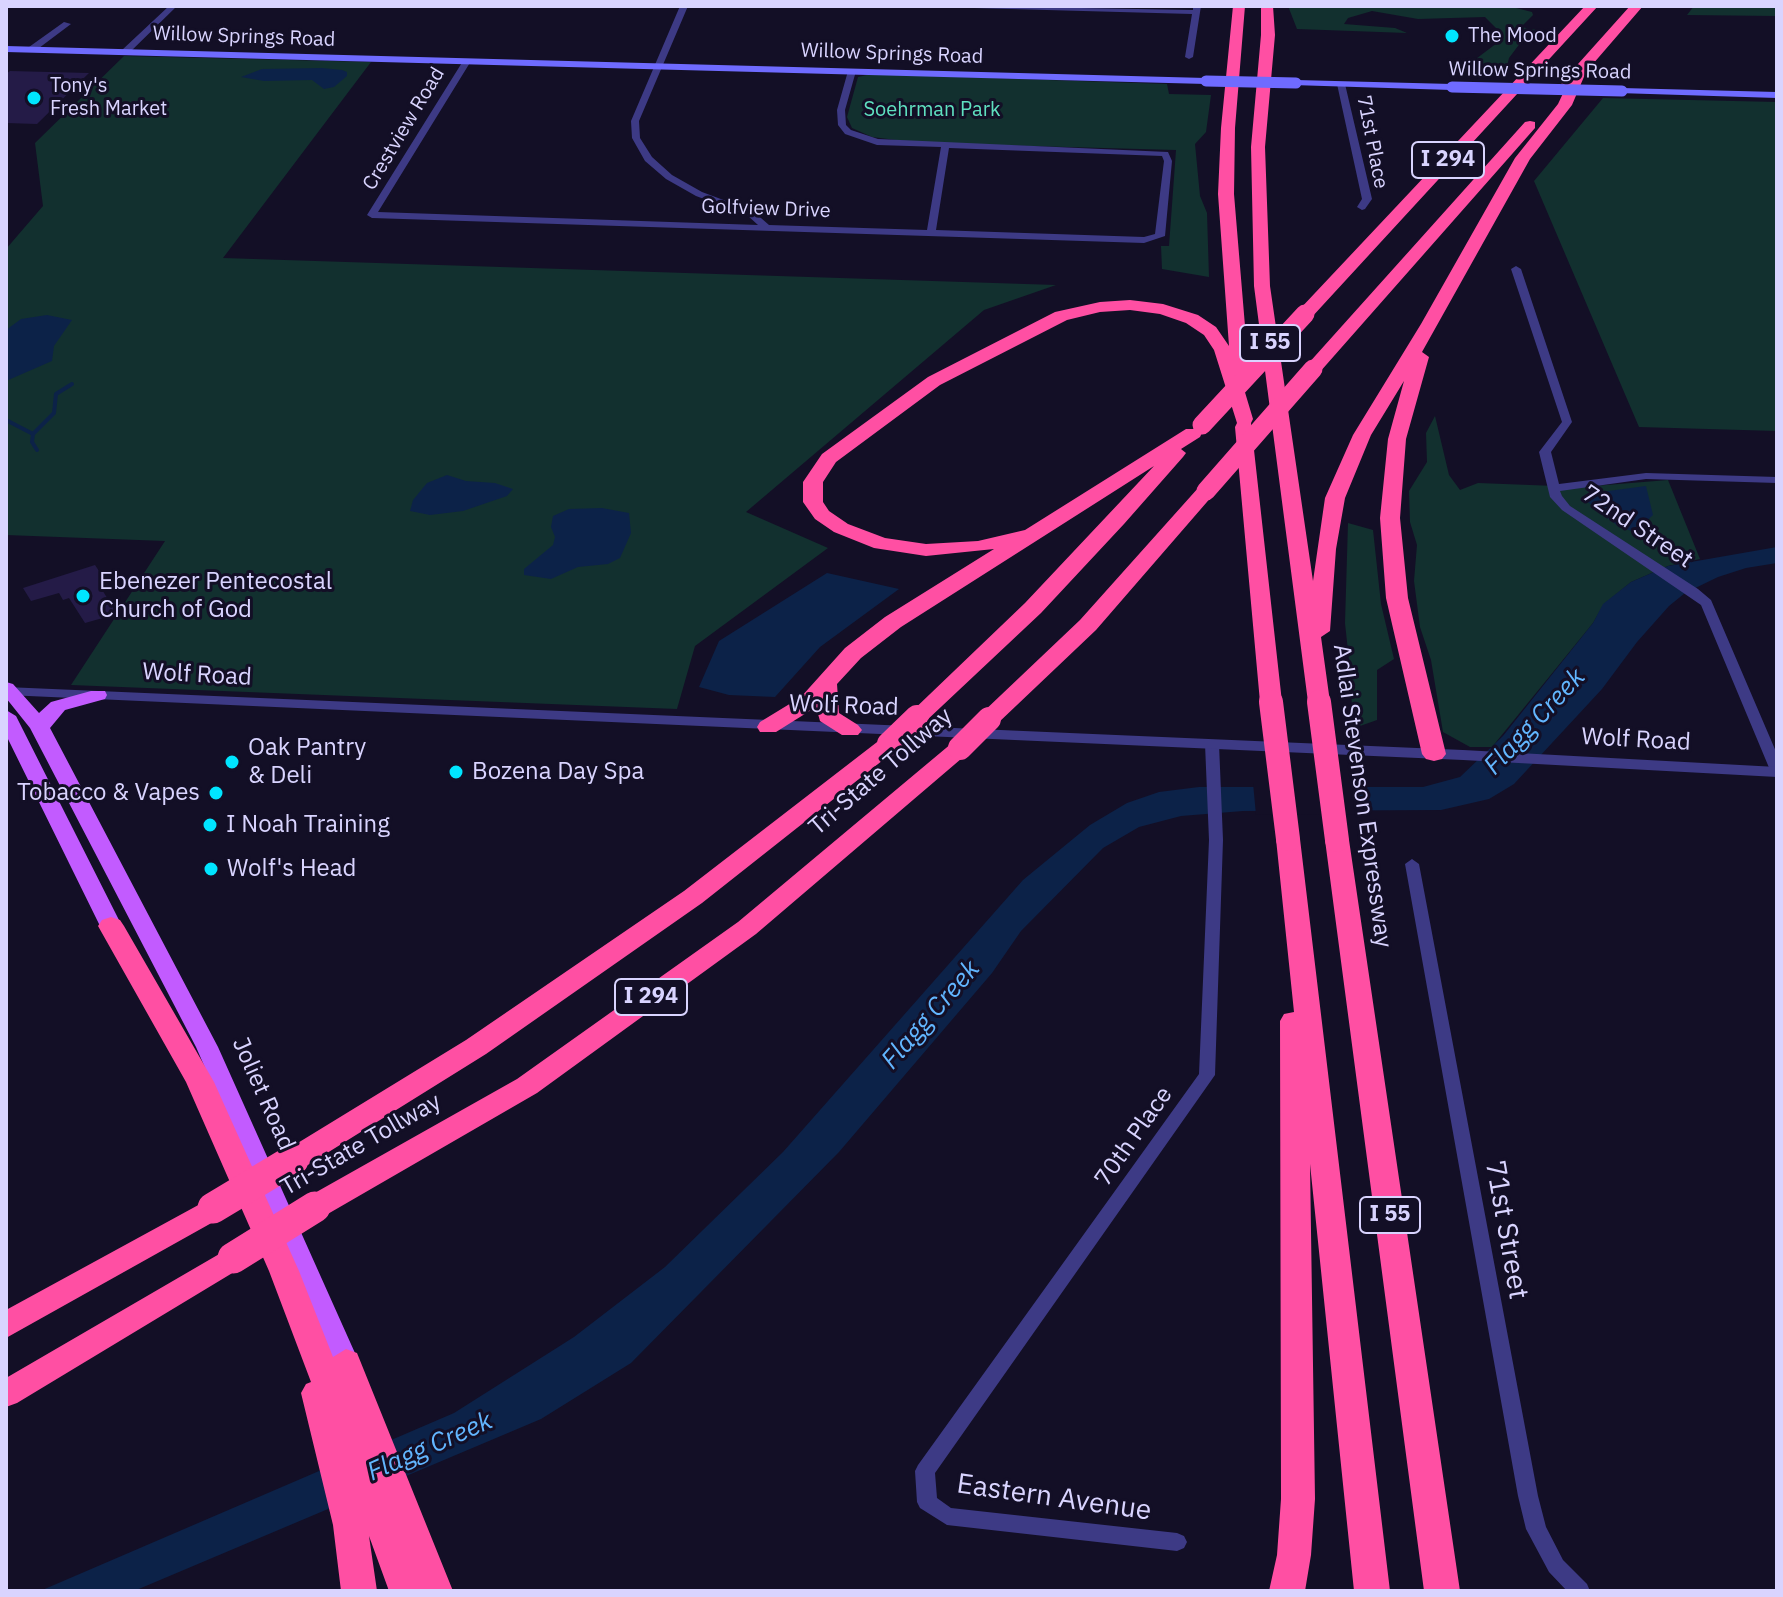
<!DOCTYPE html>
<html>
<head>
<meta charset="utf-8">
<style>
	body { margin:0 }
	#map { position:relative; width:1783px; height:1597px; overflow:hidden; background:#130f26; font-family:"IBM Plex Sans",sans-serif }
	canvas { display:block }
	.frame { position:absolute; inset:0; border:8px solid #d9d4ff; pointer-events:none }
</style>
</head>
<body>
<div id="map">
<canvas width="1783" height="1597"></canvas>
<div class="frame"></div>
</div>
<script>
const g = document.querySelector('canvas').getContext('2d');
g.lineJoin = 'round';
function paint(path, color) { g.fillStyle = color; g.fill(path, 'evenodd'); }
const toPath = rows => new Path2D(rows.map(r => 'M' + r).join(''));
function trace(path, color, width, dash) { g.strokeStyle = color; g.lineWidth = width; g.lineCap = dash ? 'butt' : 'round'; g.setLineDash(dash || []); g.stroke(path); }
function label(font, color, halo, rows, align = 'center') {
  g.font = font + ' "IBM Plex Sans",sans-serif'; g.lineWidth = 6; g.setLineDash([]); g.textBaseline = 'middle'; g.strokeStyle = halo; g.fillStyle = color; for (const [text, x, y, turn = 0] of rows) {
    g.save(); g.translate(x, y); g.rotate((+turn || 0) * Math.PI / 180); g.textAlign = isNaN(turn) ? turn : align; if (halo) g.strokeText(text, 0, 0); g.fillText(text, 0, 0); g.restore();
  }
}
const green = toPath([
	[1288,6,1512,7,1532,12,1533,15,1521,27,1537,30,1527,34,1509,58,1507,66,1499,72,1460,76,1460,71,1497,43,1496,28,1485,17,1418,19,1372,11,1348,18,1344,24,1395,28,1407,33,1297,29],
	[1694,6,1776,6,1777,16,1687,15],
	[124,56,371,62,223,258,1056,285,984,310,746,512,828,548,695,646,677,709,71,685,165,541,6,535,6,249,43,206,35,143],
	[871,74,1167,84,1169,94,1211,95,1206,132,1195,144,1200,196,1207,213,1209,277,1162,269,1161,246,1169,246,1176,150,920,143,872,137,852,128,847,117,858,77],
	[1603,98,1777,102,1777,431,1639,427,1534,181],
	[1435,416,1449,475,1460,490,1478,483,1582,487,1668,480,1700,559,1668,566,1631,582,1604,604,1593,623,1492,747,1470,747,1443,732,1431,660,1420,627,1414,581,1417,545,1410,522,1409,491,1427,462,1426,433],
	[1348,523,1373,530,1381,604,1394,659,1377,670,1377,720,1360,726,1353,721,1351,692,1345,681,1350,670,1345,623]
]);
const water = toPath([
	[322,68,342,70,347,72,347,76,334,87,324,89,312,80,264,81,241,77,262,69],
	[47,315,72,320,54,346,52,361,6,381,6,330,21,319],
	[447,475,466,481,495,483,513,489,507,496,463,511,430,515,410,511,413,500,427,483],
	[1646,486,1653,515,1635,532,1619,527,1584,499,1593,493],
	[602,508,629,513,631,533,620,558,608,564,578,567,551,579,524,575,524,569,553,545,555,537,551,527,553,516,569,509],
	[1777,547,1777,563,1746,568,1718,577,1685,593,1669,606,1637,642,1602,689,1514,784,1489,799,1441,810,1243,811,1181,816,1139,827,1103,848,1021,931,992,973,839,1152,631,1363,541,1419,134,1591,40,1591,454,1413,574,1337,665,1267,783,1152,1023,880,1090,825,1127,803,1159,792,1199,787,1423,787,1460,777,1503,736,1593,623,1603,604,1631,582,1668,566],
	[827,573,899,589,820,647,775,697,729,695,699,687,719,641]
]);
const pier = toPath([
	[1253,783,1357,783,1362,814,1256,815]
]);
const stream = toPath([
	[6,420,33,434],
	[37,450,32,442,33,434,54,413,56,394,72,384]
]);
const building = toPath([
	[10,71,89,73,37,124,6,123,6,74],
	[95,565,109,586,101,588,117,614,85,623,69,598,63,600,59,593,31,601,23,588]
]);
const minor = toPath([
	[169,6,177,6,128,54,122,54,122,50,169,6],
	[680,6,688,6,639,121,640,138,652,157,672,175,702,192,753,211,769,225,927,230,941,147,877,145,845,134,838,125,837,110,848,71,852,69,856,71,845,110,846,125,851,130,878,139,1168,152,1172,161,1165,236,1144,243,372,218,367,215,463,61,467,59,471,61,378,212,758,225,747,215,696,196,666,179,645,161,632,138,631,121,680,6],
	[949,148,1162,156,1164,161,1155,234,1144,237,936,230,949,148],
	[970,6,1193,10,1193,6,1201,6,1193,57,1189,59,1185,57,1192,14,974,8,970,6],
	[64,22,71,24,35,51,29,51,29,47,64,22],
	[1341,82,1345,84,1372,199,1365,209,1362,210,1357,207,1362,199,1337,84,1341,82],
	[1516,266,1521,269,1572,422,1551,452,1559,484,1646,473,1777,477,1777,483,1646,479,1560,491,1562,496,1570,506,1698,589,1711,600,1777,754,1777,774,1770,770,1701,605,1562,510,1550,497,1539,452,1562,422,1511,269,1516,266],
	[1212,740,1219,744,1223,840,1215,1075,935,1473,937,1498,951,1508,1177,1533,1184,1536,1187,1542,1184,1548,1177,1551,947,1525,920,1508,917,1502,915,1471,918,1465,1199,1074,1209,840,1205,744,1212,740],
	[1412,859,1419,864,1538,1496,1546,1527,1563,1560,1587,1584,1590,1591,1567,1591,1549,1572,1526,1529,1518,1496,1405,864,1412,859]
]);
const tertiary = toPath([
	[6,687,1463,750,1777,767,1777,777,1463,760,6,695,6,687]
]);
const secondary = toPath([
	[6,46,1206,78,1211,81,1206,84,6,52,6,46],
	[1296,80,1452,84,1457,87,1452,90,1292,85,1291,83,1296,80],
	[1622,88,1777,92,1777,98,1618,93,1617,91,1622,88]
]);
const primary = toPath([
	[6,682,13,684,39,713,51,702,91,691,105,691,107,695,105,699,65,710,50,728,218,1047,359,1362,355,1370,346,1373,337,1370,196,1047,30,728,6,698,6,682],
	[6,710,16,716,122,926,119,931,103,931,100,926,6,735,6,710]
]);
const motorway = toPath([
	[1233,6,1245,6,1235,128,1234,194,1249,374,1241,379,1253,419,1251,423,1282,702,1279,707,1271,709,1263,707,1260,702,1235,427,1237,423,1214,350,1204,335,1186,323,1160,314,1130,310,1100,312,1067,320,940,385,836,462,823,482,823,502,829,511,848,524,885,538,926,544,978,541,1025,530,1186,429,1200,429,1202,433,1200,437,1181,449,1186,453,1183,457,1124,524,1041,613,925,722,917,724,909,722,906,717,1025,603,1154,466,901,627,861,658,837,684,839,713,858,725,862,730,858,735,842,735,820,721,816,707,776,732,760,732,757,727,760,722,801,697,845,648,885,617,994,549,926,556,874,548,834,532,815,519,803,502,803,482,822,454,928,377,1055,312,1100,302,1130,300,1163,304,1198,315,1216,327,1229,346,1218,194,1221,128,1233,6],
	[1261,6,1273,6,1275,35,1265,147,1270,286,1313,581,1325,498,1353,435,1421,324,1515,158,1558,104,1566,87,1561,83,1630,6,1643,6,1586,72,1572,105,1530,159,1422,352,1429,357,1406,439,1400,518,1408,598,1446,754,1442,759,1434,761,1426,759,1422,754,1386,598,1380,518,1388,439,1404,381,1371,435,1345,498,1336,549,1330,631,1321,637,1330,702,1327,707,1319,709,1311,707,1308,702,1254,286,1251,147,1261,35,1261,6],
	[1585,6,1598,6,1311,318,1299,318,1296,314,1299,310,1585,6],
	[1530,121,1535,122,1535,128,1319,373,1307,373,1304,369,1307,365,1525,122,1530,121],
	[1206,485,1216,491,1213,495,1096,630,997,724,981,724,978,719,981,714,1080,620,1199,487,1206,485],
	[889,737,897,739,901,744,897,749,702,903,486,1054,303,1168,293,1171,283,1168,278,1160,283,1152,466,1040,684,891,881,739,889,737],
	[960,741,968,743,972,748,968,753,756,934,537,1093,326,1215,315,1218,304,1215,300,1207,304,1199,517,1079,738,922,952,743,960,741],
	[1288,831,1297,834,1300,839,1390,1591,1354,1591,1310,1164,1315,1499,1311,1555,1305,1591,1269,1591,1277,1555,1281,1499,1280,1021,1284,1014,1294,1012,1276,839,1279,834,1288,831],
	[1337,832,1346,835,1349,840,1460,1591,1424,1591,1325,840,1328,835,1337,832],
	[111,917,120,920,124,926,214,1082,299,1271,333,1357,346,1349,357,1353,453,1591,389,1591,369,1536,377,1591,341,1591,333,1525,301,1393,306,1384,311,1382,269,1271,186,1082,98,926,102,920,111,917],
	[213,1197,224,1200,228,1208,224,1216,6,1338,6,1310,213,1197],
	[233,1246,244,1250,248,1258,244,1266,17,1403,6,1407,6,1378,233,1246]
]);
const secondaryBridge = toPath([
	[1206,81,1296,83],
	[1452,87,1622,91]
]);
const motorwayBridgeFar2 = toPath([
	[1202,425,1305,314],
	[1206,491,1313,369]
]);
const motorwayBridgeFar1 = toPath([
	[1271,702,1288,839],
	[1319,702,1337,840],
	[889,744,917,717],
	[960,748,989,719]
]);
const motorwayBridge = toPath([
	[213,1208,293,1160],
	[233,1258,315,1207]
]);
const markers = [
	[1452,36,8,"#00e5ff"],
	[34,98,8,"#00e5ff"],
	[83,596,8,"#00e5ff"],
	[232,762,8,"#00e5ff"],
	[456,772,8,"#00e5ff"],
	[216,793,8,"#00e5ff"],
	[210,825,8,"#00e5ff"],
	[211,869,8,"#00e5ff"]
];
const farPoinames = [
	["The Mood",1468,36],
	["Tony's",50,86],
	["Fresh Market",50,109]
];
const farStreetnames = [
	["Willow Springs Road",244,37,2],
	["Willow Springs Road",892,54,2],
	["Willow Springs Road",1540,71,1],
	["Crestview Road",404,129,-59],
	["71st Place",1372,142,79],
	["Golfview Drive",766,209,2]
];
const farParknames = [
	["Soehrman Park",932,110]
];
const shields = [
	[1448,160,72],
	[1270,343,60],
	[651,997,72],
	[1390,1215,60]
];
const shieldNames = [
	["I 294",1448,160],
	["I 55",1270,343],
	["I 294",651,997],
	["I 55",1390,1215]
];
const streetNames = [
	["72nd Street",1637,527,34],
	["Wolf Road",197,675,3],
	["Wolf Road",844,706,2],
	["Wolf Road",1636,740,3],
	["Tri-State Tollway",881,772,-41],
	["Adlai Stevenson Expressway",1362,796,82],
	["Joliet Road",263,1094,66],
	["70th Place",1134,1137,-55],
	["Tri-State Tollway",361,1145,-30]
];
const poiNames = [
	["Ebenezer Pentecostal",99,582],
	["Church of God",99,610],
	["Oak Pantry",248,748],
	["& Deli",248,776],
	["Bozena Day Spa",472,772],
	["Tobacco & Vapes",200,793,"right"],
	["I Noah Training",226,825],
	["Wolf's Head",227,869]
];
const waterNames = [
	["Flagg Creek",1535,722,-47],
	["Flagg Creek",931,1015,-49],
	["Flagg Creek",430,1447,-24]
];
const nearStreetnames = [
	["71st Street",1506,1230,80],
	["Eastern Avenue",1054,1498,8]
];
paint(green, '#12302f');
paint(water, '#0c2248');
paint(pier, '#130f26');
trace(stream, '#0c2248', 4);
paint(building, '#241b47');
paint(minor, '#3d3a85');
paint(tertiary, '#3d3a85');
paint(secondary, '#6f6bff');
paint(primary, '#c25bff');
paint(motorway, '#ff4fa3');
trace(secondaryBridge, '#6f6bff', 11);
trace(motorwayBridgeFar2, '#ff4fa3', 19);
trace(motorwayBridgeFar1, '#ff4fa3', 24);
trace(motorwayBridge, '#ff4fa3', 31);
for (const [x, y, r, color] of markers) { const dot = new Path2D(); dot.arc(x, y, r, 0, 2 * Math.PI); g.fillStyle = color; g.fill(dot); trace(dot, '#130f26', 3); }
label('20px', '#d9d4ff', '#130f26', farPoinames, 'left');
label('20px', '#d9d4ff', '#130f26', farStreetnames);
label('20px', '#5fe0c0', '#130f26', farParknames);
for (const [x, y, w] of shields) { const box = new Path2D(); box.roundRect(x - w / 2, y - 18, w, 36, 6); g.fillStyle = '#130f26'; g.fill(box); trace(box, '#d9d4ff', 2); }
label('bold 22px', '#d9d4ff', null, shieldNames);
label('24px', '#d9d4ff', '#130f26', streetNames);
label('24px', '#d9d4ff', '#130f26', poiNames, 'left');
label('italic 26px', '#62b6ff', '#130f26', waterNames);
label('28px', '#d9d4ff', '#130f26', nearStreetnames);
</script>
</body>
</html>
